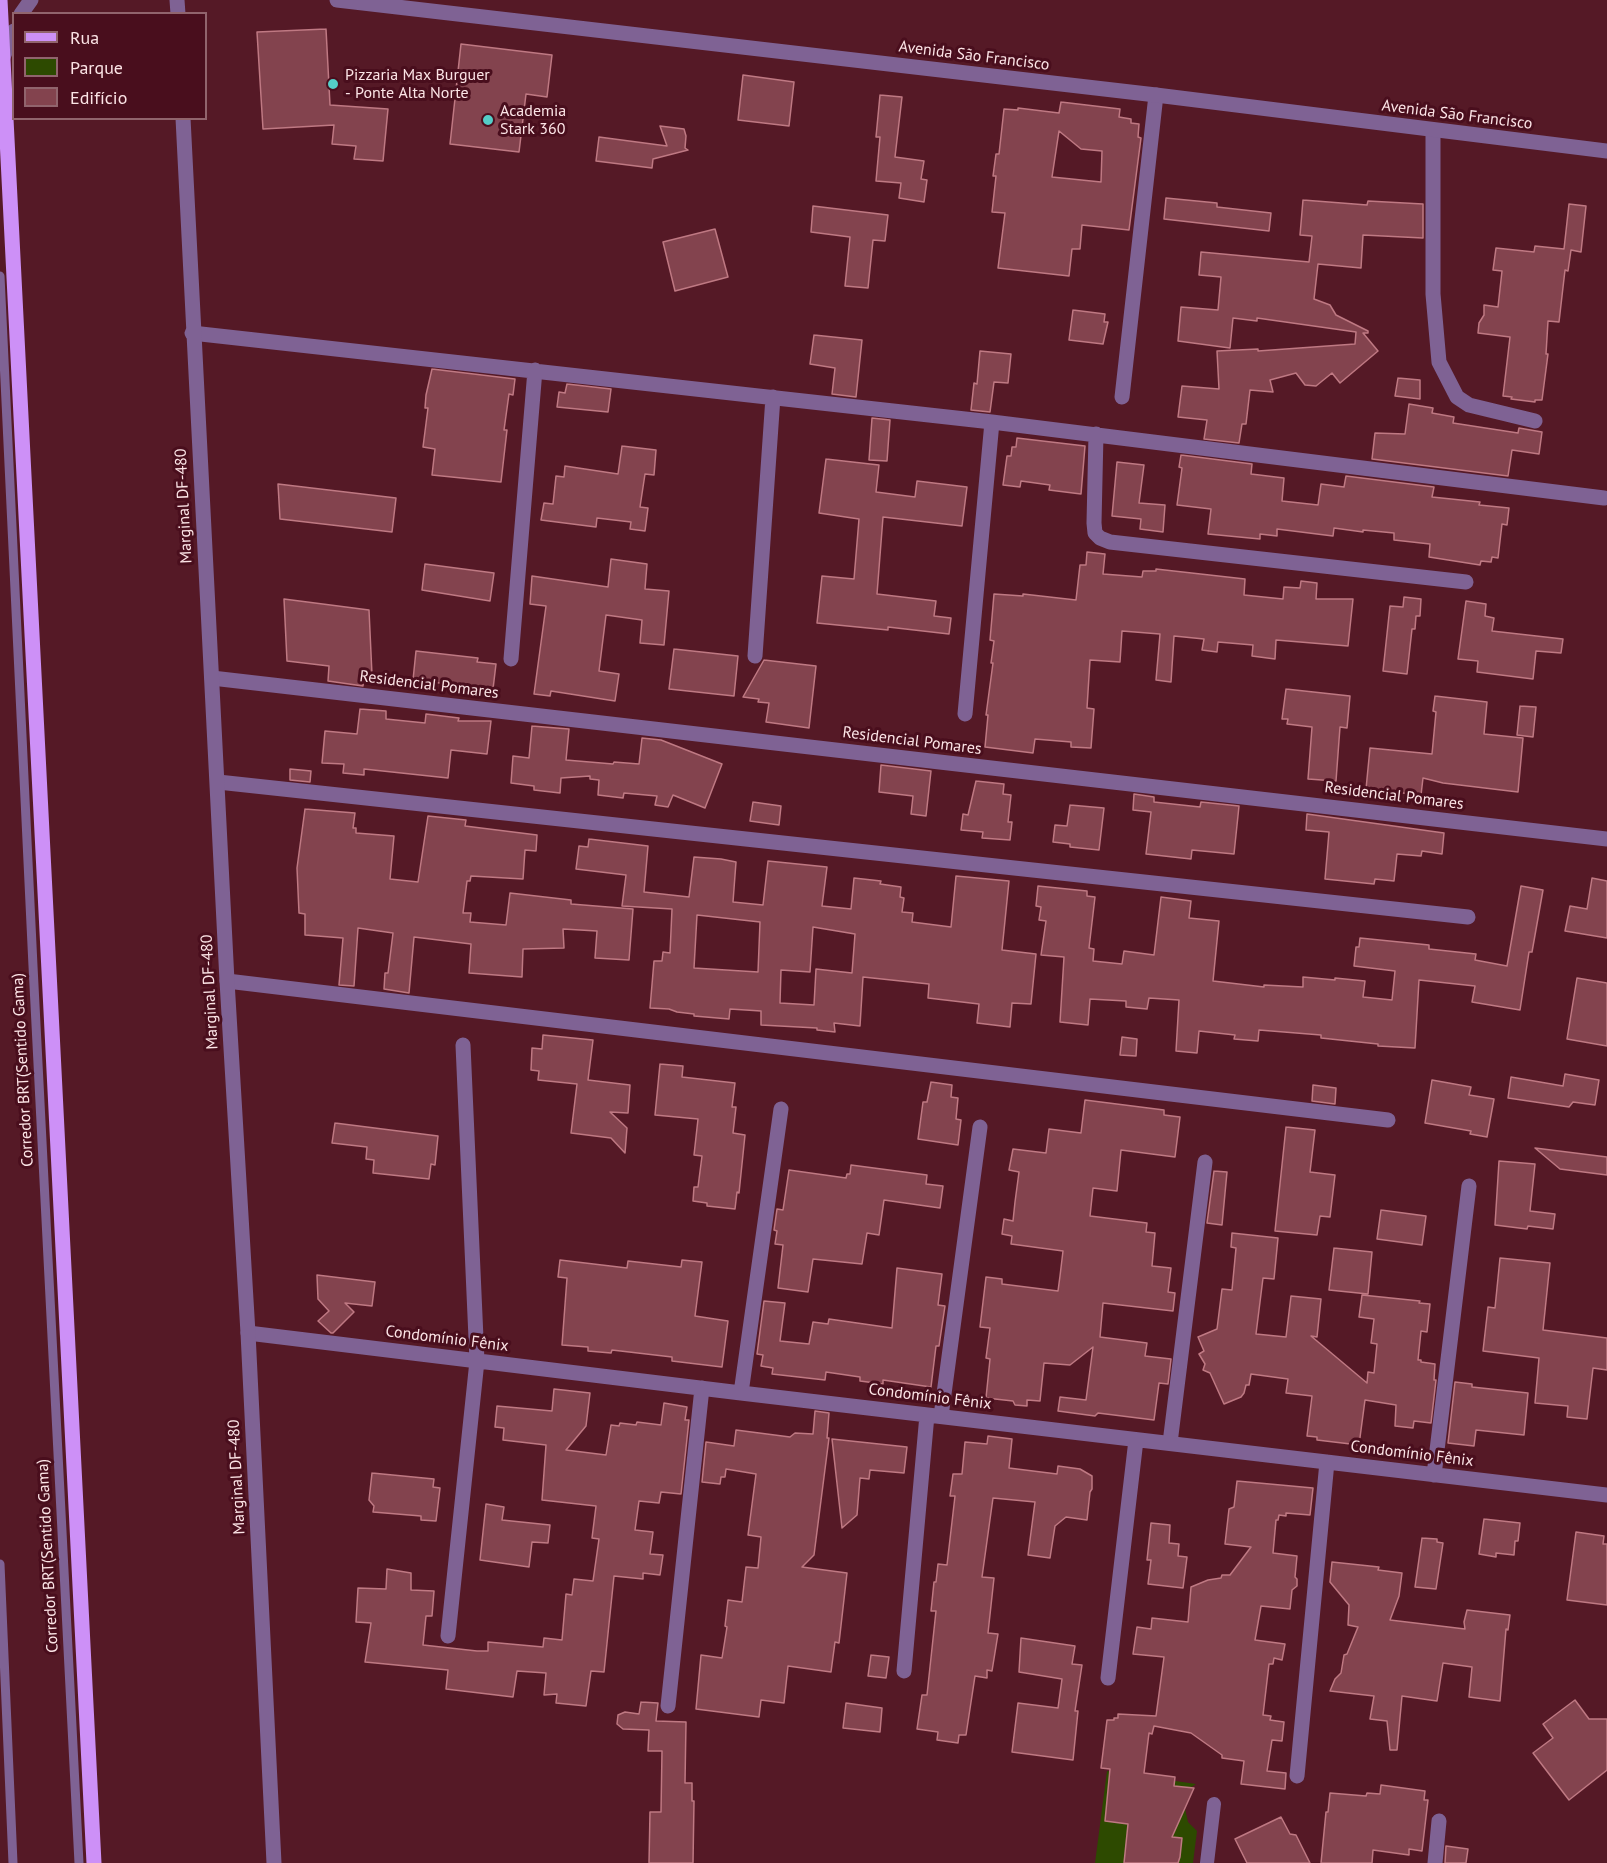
<!DOCTYPE html>
<html>
<head>
<meta charset="utf-8">
<style>
	body { margin:0 }
	#map { position:relative; width:1607px; height:1863px; overflow:hidden; background:#551926; font-family:"PT Sans",sans-serif }
	canvas { display:block }
	.legend { position:absolute; left:12px; top:12px; width:195px; height:108px; box-sizing:border-box; background:#490e1d; border:2px solid #91646d; margin:0; padding:8px 10px; list-style:none; font-size:18px; color:#fce4e6 }
	.legend li { display:flex; align-items:center; gap:12px; height:30px }
	.legend b { width:30px; border:2px solid #91646d }
</style>
</head>
<body>
<div id="map">
<canvas width="1607" height="1863"></canvas>
<ul class="legend">
<li><b style="height:8px;background:#cd90f7"></b>Rua</li>
<li><b style="height:16px;background:#2d4a00"></b>Parque</li>
<li><b style="height:16px;background:#83434e"></b>Edifício</li>
</ul>
</div>
<script>
const g = document.querySelector('canvas').getContext('2d');
g.lineJoin = 'round';
function paint(path, color) { g.fillStyle = color; g.fill(path, 'evenodd'); }
const toPath = rows => new Path2D(rows.map(r => 'M' + r).join(''));
function trace(path, color, width, dash) { g.strokeStyle = color; g.lineWidth = width; g.lineCap = dash ? 'butt' : 'round'; g.setLineDash(dash || []); g.stroke(path); }
function label(font, color, halo, rows, align = 'center') {
  g.font = font + ' "PT Sans",sans-serif'; g.lineWidth = 6; g.setLineDash([]); g.textBaseline = 'middle'; g.strokeStyle = halo; g.fillStyle = color; for (const [text, x, y, turn = 0] of rows) {
    g.save(); g.translate(x, y); g.rotate((+turn || 0) * Math.PI / 180); g.textAlign = isNaN(turn) ? turn : align; if (halo) g.strokeText(text, 0, 0); g.fillText(text, 0, 0); g.restore();
  }
}
const green = toPath([
	[1107,1771,1196,1784,1190,1788,1184,1804,1188,1822,1197,1831,1193,1863,1095,1863]
]);
const building = toPath([
	[326,29,330,105,388,109,383,161,354,159,356,146,332,144,334,125,263,129,257,32,326,29],
	[461,44,552,55,547,97,526,94,519,152,450,144,461,44],
	[743,75,794,82,789,126,738,120,743,75],
	[880,95,902,97,895,157,924,161,921,179,927,180,924,202,899,198,901,183,876,181,880,137,876,137,880,95],
	[1061,102,1120,109,1119,117,1131,119,1131,123,1139,124,1138,137,1141,138,1129,230,1082,225,1080,249,1072,249,1069,276,998,268,1005,213,992,212,996,176,993,176,996,154,999,154,1004,109,1018,110,1018,108,1059,113,1061,102],
	[1059,131,1081,149,1102,151,1101,182,1052,177,1059,131],
	[660,126,684,129,686,136,685,148,688,150,653,159,652,168,596,161,599,137,667,146,660,126],
	[1166,198,1217,203,1217,207,1271,213,1269,231,1164,219,1166,198],
	[1303,200,1367,205,1368,201,1423,204,1423,238,1363,235,1361,268,1318,264,1314,299,1330,305,1336,315,1368,331,1368,333,1363,333,1378,351,1340,383,1332,373,1316,386,1305,385,1296,373,1270,380,1273,392,1250,390,1246,424,1242,424,1239,443,1204,439,1207,420,1178,417,1182,386,1219,389,1217,351,1258,349,1258,351,1355,344,1356,332,1257,318,1257,321,1233,318,1230,348,1178,341,1181,307,1218,310,1221,277,1199,275,1201,252,1309,262,1312,236,1300,235,1303,200],
	[1569,204,1586,206,1581,252,1571,250,1568,271,1565,270,1559,322,1548,321,1546,354,1548,354,1542,400,1535,400,1535,402,1511,399,1512,397,1503,396,1510,337,1478,333,1479,323,1484,315,1484,305,1498,307,1502,271,1493,270,1496,248,1534,252,1535,246,1564,249,1569,204],
	[813,206,888,215,885,241,873,240,868,288,845,286,850,237,811,232,813,206],
	[715,229,728,277,675,291,663,242,715,229],
	[1073,310,1105,314,1104,322,1108,322,1103,344,1069,340,1073,310],
	[814,335,862,340,856,397,832,394,835,368,810,364,814,335],
	[980,351,1011,354,1008,383,994,382,990,412,971,410,974,383,977,384,980,351],
	[432,369,515,379,513,395,509,394,504,430,507,430,501,482,432,475,435,449,423,447,428,408,425,408,426,395,432,369],
	[1398,378,1420,380,1420,399,1395,396,1398,378],
	[567,384,611,389,608,412,557,407,559,392,565,393,567,384],
	[1409,404,1433,408,1432,413,1454,417,1453,423,1518,433,1519,428,1542,432,1539,454,1512,450,1508,476,1372,459,1375,433,1405,434,1409,404],
	[872,418,890,420,887,461,869,460,872,418],
	[1017,438,1085,446,1081,494,1049,490,1050,485,1021,481,1020,487,1003,485,1007,456,1011,456,1012,447,1016,447,1017,438],
	[622,446,656,450,654,475,645,474,640,507,648,508,645,531,630,529,631,522,597,518,596,527,541,520,544,503,553,504,556,476,564,477,565,466,618,474,622,446],
	[1181,455,1252,464,1251,474,1284,478,1282,501,1318,505,1321,484,1344,487,1346,476,1434,487,1432,497,1480,502,1479,505,1509,508,1507,525,1502,524,1498,558,1492,557,1491,562,1481,561,1480,565,1429,557,1430,544,1394,540,1394,533,1363,530,1363,532,1334,528,1333,536,1277,529,1277,536,1260,534,1260,539,1208,534,1211,509,1177,505,1182,468,1179,467,1181,455],
	[826,459,879,465,876,492,915,497,917,481,967,487,962,526,883,517,877,594,936,601,934,616,951,618,949,634,888,627,888,630,817,623,822,576,854,579,859,519,819,513,826,459],
	[1117,462,1144,465,1139,503,1165,505,1163,532,1140,529,1141,519,1112,516,1117,462],
	[278,484,396,498,392,532,280,519,278,484],
	[1087,552,1105,554,1103,574,1142,577,1143,571,1156,571,1156,569,1245,579,1244,595,1283,599,1284,587,1300,588,1301,581,1317,583,1316,599,1353,599,1348,646,1276,640,1275,659,1252,656,1253,645,1218,642,1217,652,1202,650,1204,639,1174,636,1171,682,1156,680,1160,634,1122,631,1120,662,1090,660,1087,708,1094,709,1091,748,1071,747,1071,742,1035,739,1033,753,985,747,988,715,986,715,993,663,991,663,994,641,990,640,994,594,1023,596,1023,594,1076,600,1080,565,1086,565,1087,552],
	[611,559,647,564,645,589,669,591,664,645,640,643,642,620,606,615,599,671,619,674,615,701,551,691,550,696,534,694,546,606,530,604,532,576,608,587,611,559],
	[425,564,494,573,490,601,422,590,425,564],
	[1404,597,1421,599,1420,616,1416,616,1415,629,1412,629,1407,674,1383,671,1390,606,1403,607,1404,597],
	[284,599,369,610,372,675,364,674,363,686,328,681,329,666,287,661,284,599],
	[1466,601,1486,604,1485,616,1494,618,1492,631,1563,639,1561,653,1536,651,1533,679,1477,672,1478,661,1458,659,1466,601],
	[674,649,738,656,734,696,669,689,674,649],
	[416,651,478,658,477,662,496,664,493,689,413,680,416,651],
	[764,660,816,666,809,728,766,722,769,703,758,702,759,699,743,697,764,660],
	[1286,689,1350,696,1347,728,1340,727,1336,781,1308,779,1312,727,1287,724,1288,719,1282,719,1286,689],
	[1435,696,1487,702,1484,734,1523,738,1518,792,1443,783,1423,778,1421,795,1366,789,1370,748,1432,754,1436,712,1433,711,1435,696],
	[1520,706,1536,707,1533,737,1517,735,1520,706],
	[360,709,386,711,386,719,425,723,426,714,459,718,458,721,491,721,487,754,451,750,448,778,364,769,364,775,343,773,344,764,322,763,325,731,357,734,360,709],
	[532,726,569,729,566,760,613,764,614,762,639,764,642,738,661,740,722,764,705,808,673,795,668,807,655,805,657,796,624,793,623,798,598,795,599,780,590,779,590,776,561,778,560,793,534,790,534,786,511,783,513,756,529,758,532,726],
	[881,765,931,771,926,816,911,814,913,796,879,792,881,765],
	[290,769,311,771,310,782,290,780,290,769],
	[976,781,1004,784,1003,794,1011,795,1008,822,1012,822,1010,840,982,838,983,832,961,830,963,814,968,815,976,781],
	[1134,794,1154,797,1154,802,1200,807,1201,802,1239,806,1234,854,1192,850,1191,859,1146,854,1151,812,1133,810,1134,794],
	[753,802,781,806,779,825,750,821,753,802],
	[1070,805,1104,808,1099,850,1070,847,1070,844,1053,842,1055,825,1067,826,1070,805],
	[305,809,355,813,353,828,356,828,356,833,394,836,390,879,418,882,428,816,466,820,465,826,537,835,536,851,525,850,523,879,471,876,470,881,467,881,463,913,471,913,470,922,506,925,510,893,571,900,571,904,633,909,629,960,595,958,597,931,563,929,564,948,523,949,522,977,469,973,471,944,414,937,409,993,384,989,385,973,388,973,393,933,358,928,354,986,339,985,343,938,305,935,305,914,299,913,297,868,305,809],
	[1307,814,1444,833,1442,854,1422,851,1421,856,1397,854,1394,881,1375,879,1374,884,1325,879,1329,832,1306,830,1307,814],
	[589,839,648,846,644,892,689,897,694,857,721,859,736,862,733,902,763,905,768,861,827,867,822,906,851,909,854,878,881,881,880,884,901,887,900,897,904,898,902,912,913,913,912,922,951,927,956,876,1009,881,1002,950,1036,954,1031,1004,1012,1003,1010,1027,977,1023,979,1004,928,998,929,984,863,977,860,1026,834,1023,835,1032,817,1030,817,1028,761,1025,761,1011,730,1009,729,1019,694,1016,694,1014,677,1012,669,1009,650,1008,654,961,662,961,663,952,670,953,672,909,622,906,626,875,576,869,579,846,588,847,589,839],
	[697,915,760,922,758,972,694,968,697,915],
	[813,927,855,934,852,973,816,969,814,1005,780,1003,781,970,810,972,813,927],
	[1592,878,1607,881,1607,938,1565,931,1570,906,1587,909,1592,878],
	[1038,886,1087,891,1087,896,1095,897,1089,948,1094,949,1093,961,1122,964,1124,951,1154,955,1161,897,1191,901,1189,918,1219,921,1213,981,1264,987,1264,985,1303,987,1303,977,1335,980,1335,978,1365,981,1363,997,1392,1000,1395,971,1354,966,1356,947,1359,947,1360,938,1429,945,1429,949,1476,954,1475,960,1507,966,1521,886,1543,890,1532,952,1529,952,1520,1010,1472,1002,1475,986,1419,980,1415,1048,1378,1046,1378,1044,1321,1038,1321,1035,1259,1030,1258,1041,1234,1039,1235,1035,1199,1031,1197,1053,1176,1051,1179,1000,1149,998,1147,1009,1126,1007,1126,1001,1090,999,1088,1025,1060,1022,1064,957,1041,955,1046,921,1039,920,1041,907,1036,906,1038,886],
	[1577,978,1607,983,1607,1046,1567,1039,1577,978],
	[543,1035,593,1040,588,1080,630,1085,628,1113,610,1112,627,1128,625,1153,611,1138,571,1133,577,1084,538,1080,539,1071,531,1070,532,1048,542,1049,543,1035],
	[1122,1037,1137,1039,1136,1056,1120,1055,1122,1037],
	[660,1064,683,1066,682,1077,735,1083,732,1107,736,1107,733,1133,745,1135,739,1193,737,1192,735,1209,707,1206,707,1203,693,1201,694,1187,698,1187,702,1156,694,1155,698,1119,655,1115,660,1064],
	[1565,1074,1599,1080,1595,1105,1573,1102,1569,1107,1508,1098,1511,1077,1563,1086,1565,1074],
	[1432,1080,1471,1087,1469,1095,1494,1099,1487,1137,1470,1134,1471,1131,1425,1123,1432,1080],
	[931,1082,952,1085,951,1097,958,1098,956,1119,961,1120,958,1145,918,1139,923,1102,927,1102,931,1082],
	[1313,1085,1336,1088,1335,1104,1312,1101,1313,1085],
	[1085,1100,1164,1110,1164,1115,1180,1117,1175,1157,1121,1150,1117,1191,1093,1188,1090,1216,1147,1223,1146,1232,1155,1233,1152,1266,1171,1268,1168,1292,1175,1293,1173,1311,1103,1303,1100,1337,1147,1343,1145,1356,1171,1359,1168,1384,1159,1383,1154,1420,1098,1413,1095,1416,1058,1411,1060,1397,1086,1400,1093,1347,1070,1365,1044,1363,1040,1401,1027,1400,1027,1406,1015,1405,1013,1401,986,1398,990,1359,986,1358,990,1328,980,1327,986,1277,1002,1279,1002,1284,1058,1291,1060,1276,1063,1251,1011,1244,1012,1236,1002,1234,1004,1219,1013,1221,1015,1202,1019,1172,1009,1170,1013,1149,1046,1153,1049,1129,1081,1133,1085,1100],
	[335,1123,438,1136,435,1165,431,1164,429,1179,373,1173,374,1160,366,1159,367,1147,332,1143,335,1123],
	[1286,1127,1315,1130,1310,1172,1335,1175,1330,1217,1320,1216,1317,1235,1275,1231,1286,1127],
	[1535,1148,1607,1157,1607,1175,1560,1169,1535,1148],
	[1499,1161,1535,1164,1530,1211,1555,1214,1553,1229,1528,1226,1527,1229,1495,1225,1499,1161],
	[851,1165,927,1175,926,1184,943,1186,940,1208,884,1200,879,1235,867,1233,862,1264,813,1259,808,1292,778,1288,783,1245,775,1244,777,1231,774,1230,777,1209,783,1210,789,1170,846,1178,847,1174,850,1174,851,1165],
	[1214,1171,1227,1172,1222,1225,1207,1223,1214,1171],
	[1381,1210,1426,1216,1422,1245,1377,1239,1381,1210],
	[1232,1233,1278,1238,1274,1279,1263,1278,1256,1334,1286,1337,1291,1296,1321,1299,1317,1337,1311,1336,1367,1383,1368,1372,1374,1373,1377,1344,1371,1343,1374,1319,1359,1317,1362,1295,1420,1301,1419,1303,1430,1304,1427,1332,1421,1331,1418,1360,1421,1360,1421,1362,1435,1364,1434,1380,1436,1380,1431,1423,1414,1421,1413,1428,1395,1426,1396,1405,1365,1400,1359,1445,1317,1440,1317,1437,1307,1436,1312,1396,1286,1393,1288,1379,1251,1374,1249,1385,1246,1385,1244,1393,1241,1397,1224,1404,1210,1373,1203,1370,1205,1364,1199,1354,1204,1351,1198,1337,1217,1329,1222,1289,1232,1290,1236,1248,1231,1247,1232,1233],
	[1334,1248,1372,1252,1368,1294,1329,1290,1334,1248],
	[1500,1258,1550,1263,1543,1330,1607,1338,1607,1370,1593,1368,1587,1419,1567,1417,1568,1406,1535,1403,1539,1358,1483,1351,1488,1307,1495,1308,1500,1258],
	[560,1260,627,1268,628,1261,681,1267,682,1260,702,1262,695,1316,728,1321,722,1367,672,1361,672,1357,612,1350,611,1353,588,1351,588,1347,562,1345,567,1278,558,1277,560,1260],
	[897,1268,942,1274,938,1305,945,1306,939,1346,936,1346,931,1387,883,1380,883,1384,860,1381,860,1377,826,1372,825,1380,772,1374,773,1368,761,1366,763,1355,757,1354,764,1301,785,1303,780,1341,809,1344,813,1322,828,1324,829,1319,892,1328,897,1268],
	[317,1275,375,1282,372,1306,345,1303,354,1312,333,1333,331,1333,318,1321,329,1311,318,1299,317,1275],
	[1455,1382,1472,1384,1472,1387,1528,1393,1524,1435,1476,1430,1474,1446,1448,1443,1455,1382],
	[554,1389,590,1393,586,1426,566,1450,606,1455,611,1425,619,1426,620,1423,636,1425,637,1422,661,1425,664,1403,687,1407,685,1420,689,1420,681,1494,661,1492,659,1503,639,1501,635,1530,653,1532,650,1554,663,1555,660,1575,643,1573,643,1579,614,1576,604,1672,591,1671,586,1706,556,1703,557,1694,544,1695,546,1673,517,1671,513,1697,446,1689,448,1670,365,1662,371,1623,356,1622,358,1588,386,1589,387,1569,411,1573,411,1590,434,1591,432,1616,426,1616,423,1645,477,1651,488,1651,488,1642,543,1647,544,1638,562,1640,566,1594,572,1595,574,1579,593,1581,599,1539,592,1538,596,1506,542,1500,546,1445,503,1440,504,1428,495,1427,497,1406,552,1411,554,1389],
	[815,1411,829,1413,827,1438,829,1438,814,1555,802,1567,847,1573,839,1643,835,1642,831,1672,788,1666,784,1703,761,1700,759,1717,696,1709,701,1655,722,1658,727,1627,725,1626,728,1600,742,1602,746,1567,758,1568,761,1537,748,1535,756,1474,726,1469,725,1477,721,1477,720,1484,702,1482,706,1442,734,1446,736,1430,790,1437,795,1433,813,1434,815,1411],
	[988,1436,1012,1439,1009,1468,1057,1474,1058,1466,1080,1469,1092,1476,1092,1489,1090,1492,1087,1520,1066,1517,1055,1526,1050,1558,1028,1555,1035,1502,993,1498,982,1577,994,1578,988,1633,998,1634,992,1671,987,1670,987,1678,975,1676,966,1735,959,1735,958,1743,937,1740,938,1732,917,1729,922,1695,927,1695,936,1611,931,1611,934,1582,936,1582,938,1564,947,1565,955,1496,950,1496,953,1474,962,1474,965,1442,987,1444,988,1436],
	[832,1439,907,1447,904,1473,870,1470,869,1479,860,1478,857,1515,842,1528,832,1439],
	[372,1473,434,1479,433,1487,440,1488,436,1521,421,1520,421,1516,373,1512,374,1506,369,1500,372,1473],
	[1237,1481,1313,1488,1310,1515,1286,1513,1286,1516,1279,1515,1278,1520,1276,1520,1273,1553,1297,1556,1295,1577,1297,1579,1297,1586,1292,1590,1290,1609,1261,1606,1255,1640,1285,1644,1282,1660,1274,1658,1273,1664,1269,1664,1263,1715,1271,1716,1270,1720,1284,1722,1282,1741,1272,1740,1267,1771,1286,1773,1285,1789,1241,1784,1244,1761,1222,1758,1222,1755,1191,1733,1154,1726,1152,1734,1149,1733,1144,1773,1175,1777,1174,1786,1194,1788,1172,1837,1182,1838,1180,1857,1178,1863,1124,1863,1128,1824,1105,1821,1110,1769,1101,1768,1107,1720,1114,1720,1114,1718,1118,1718,1118,1714,1156,1716,1164,1657,1133,1654,1137,1627,1151,1629,1152,1618,1188,1622,1191,1587,1208,1580,1221,1578,1222,1575,1230,1575,1251,1547,1225,1544,1229,1509,1234,1507,1237,1481],
	[486,1504,504,1507,502,1520,550,1525,548,1543,532,1542,529,1567,480,1560,486,1504],
	[1484,1519,1520,1523,1518,1541,1515,1541,1514,1555,1496,1553,1496,1557,1479,1554,1484,1519],
	[1151,1523,1170,1525,1169,1543,1179,1544,1178,1556,1187,1557,1183,1588,1148,1584,1151,1560,1147,1560,1151,1523],
	[1576,1532,1604,1536,1603,1544,1607,1544,1607,1605,1567,1600,1576,1532],
	[1422,1538,1437,1539,1437,1542,1443,1543,1436,1589,1415,1587,1422,1538],
	[1332,1562,1379,1567,1378,1570,1402,1573,1399,1596,1390,1620,1465,1629,1464,1622,1467,1610,1510,1615,1508,1630,1506,1629,1500,1701,1469,1697,1472,1667,1443,1663,1437,1701,1402,1696,1397,1750,1390,1750,1387,1721,1370,1719,1374,1696,1330,1691,1335,1679,1341,1673,1344,1655,1347,1654,1358,1627,1348,1625,1349,1605,1330,1582,1332,1562],
	[1021,1638,1075,1646,1072,1664,1082,1665,1075,1711,1078,1711,1073,1760,1012,1752,1018,1703,1058,1708,1062,1679,1019,1672,1021,1638],
	[871,1655,889,1657,886,1678,868,1676,871,1655],
	[1575,1700,1589,1719,1607,1719,1607,1770,1569,1800,1533,1753,1553,1738,1543,1724,1575,1700],
	[641,1702,658,1703,656,1721,686,1722,685,1783,692,1783,692,1801,694,1801,693,1863,649,1863,650,1812,661,1812,662,1751,648,1751,649,1730,623,1729,617,1724,618,1715,625,1712,639,1714,641,1702],
	[846,1703,882,1708,880,1732,843,1728,846,1703],
	[1381,1785,1425,1791,1424,1800,1428,1800,1422,1851,1409,1849,1409,1855,1373,1850,1372,1863,1321,1863,1326,1812,1328,1812,1330,1793,1366,1796,1367,1793,1380,1794,1381,1785],
	[1281,1817,1290,1834,1296,1835,1310,1863,1247,1863,1235,1839,1281,1817],
	[1446,1846,1468,1849,1466,1863,1445,1863,1446,1846]
]);
const service = toPath([
	[0,276,33,966,79,1863],
	[0,1564,13,1863]
]);
const pedestrian = toPath([
	[1207,1863,1214,1804]
]);
const minor = toPath([
	[1433,131,1433,294,1439,362,1457,397,1469,405,1535,421],
	[192,333,992,422,1604,498],
	[1122,397,1156,95],
	[1096,434,1094,523,1095,533,1100,538,1110,542,1466,582],
	[755,656,773,397],
	[511,659,535,370],
	[212,678,1607,839],
	[965,714,992,422],
	[218,782,1468,917],
	[227,981,1388,1120],
	[248,1333,741,1393,1607,1495],
	[741,1393,781,1109],
	[941,1416,980,1127],
	[1170,1443,1205,1162],
	[1434,1475,1469,1186],
	[448,1636,477,1361,463,1045],
	[904,1671,927,1415],
	[1108,1678,1136,1440],
	[668,1706,702,1388],
	[1297,1776,1327,1462],
	[1435,1863,1439,1821]
]);
const tertiary = toPath([
	[177,0,178,14],
	[337,0,1156,95,1607,151],
	[21,14,31,0],
	[3,57,14,31],
	[183,118,227,981,248,1333,274,1863]
]);
const primary = toPath([
	[0,0,94,1863]
]);
const markers = [
	[333,84,6,"#54cdc7"],
	[488,120,6,"#54cdc7"]
];
const streetNames = [
	["Avenida São Francisco",974,56,7],
	["Avenida São Francisco",1457,115,7],
	["Marginal DF-480",184,506,-93],
	["Residencial Pomares",429,685,7],
	["Residencial Pomares",912,741,7],
	["Residencial Pomares",1394,796,7],
	["Marginal DF-480",210,992,-93],
	["Corredor BRT(Sentido Gama)",23,1070,-93],
	["Condomínio Fênix",447,1339,7],
	["Condomínio Fênix",930,1397,7],
	["Condomínio Fênix",1412,1454,7],
	["Marginal DF-480",237,1477,-93],
	["Corredor BRT(Sentido Gama)",48,1556,-93]
];
const poiNames = [
	["Pizzaria Max Burguer",345,75],
	["- Ponte Alta Norte",345,93],
	["Academia",500,111],
	["Stark 360",500,129]
];
paint(green, '#2d4a00');
paint(building, '#83434e');
trace(building, '#bf7983', 1.5);
trace(service, '#7f6294', 9);
trace(pedestrian, '#7f6294', 14);
trace(minor, '#7f6294', 15);
trace(tertiary, '#7f6294', 15);
trace(primary, '#cd90f7', 15);
for (const [x, y, r, color] of markers) { const dot = new Path2D(); dot.arc(x, y, r, 0, 2 * Math.PI); g.fillStyle = color; g.fill(dot); trace(dot, '#490e1d', 2); }
label('16px', '#fce4e6', '#490e1d', streetNames);
label('16px', '#fce4e6', '#490e1d', poiNames, 'left');
</script>
</body>
</html>
